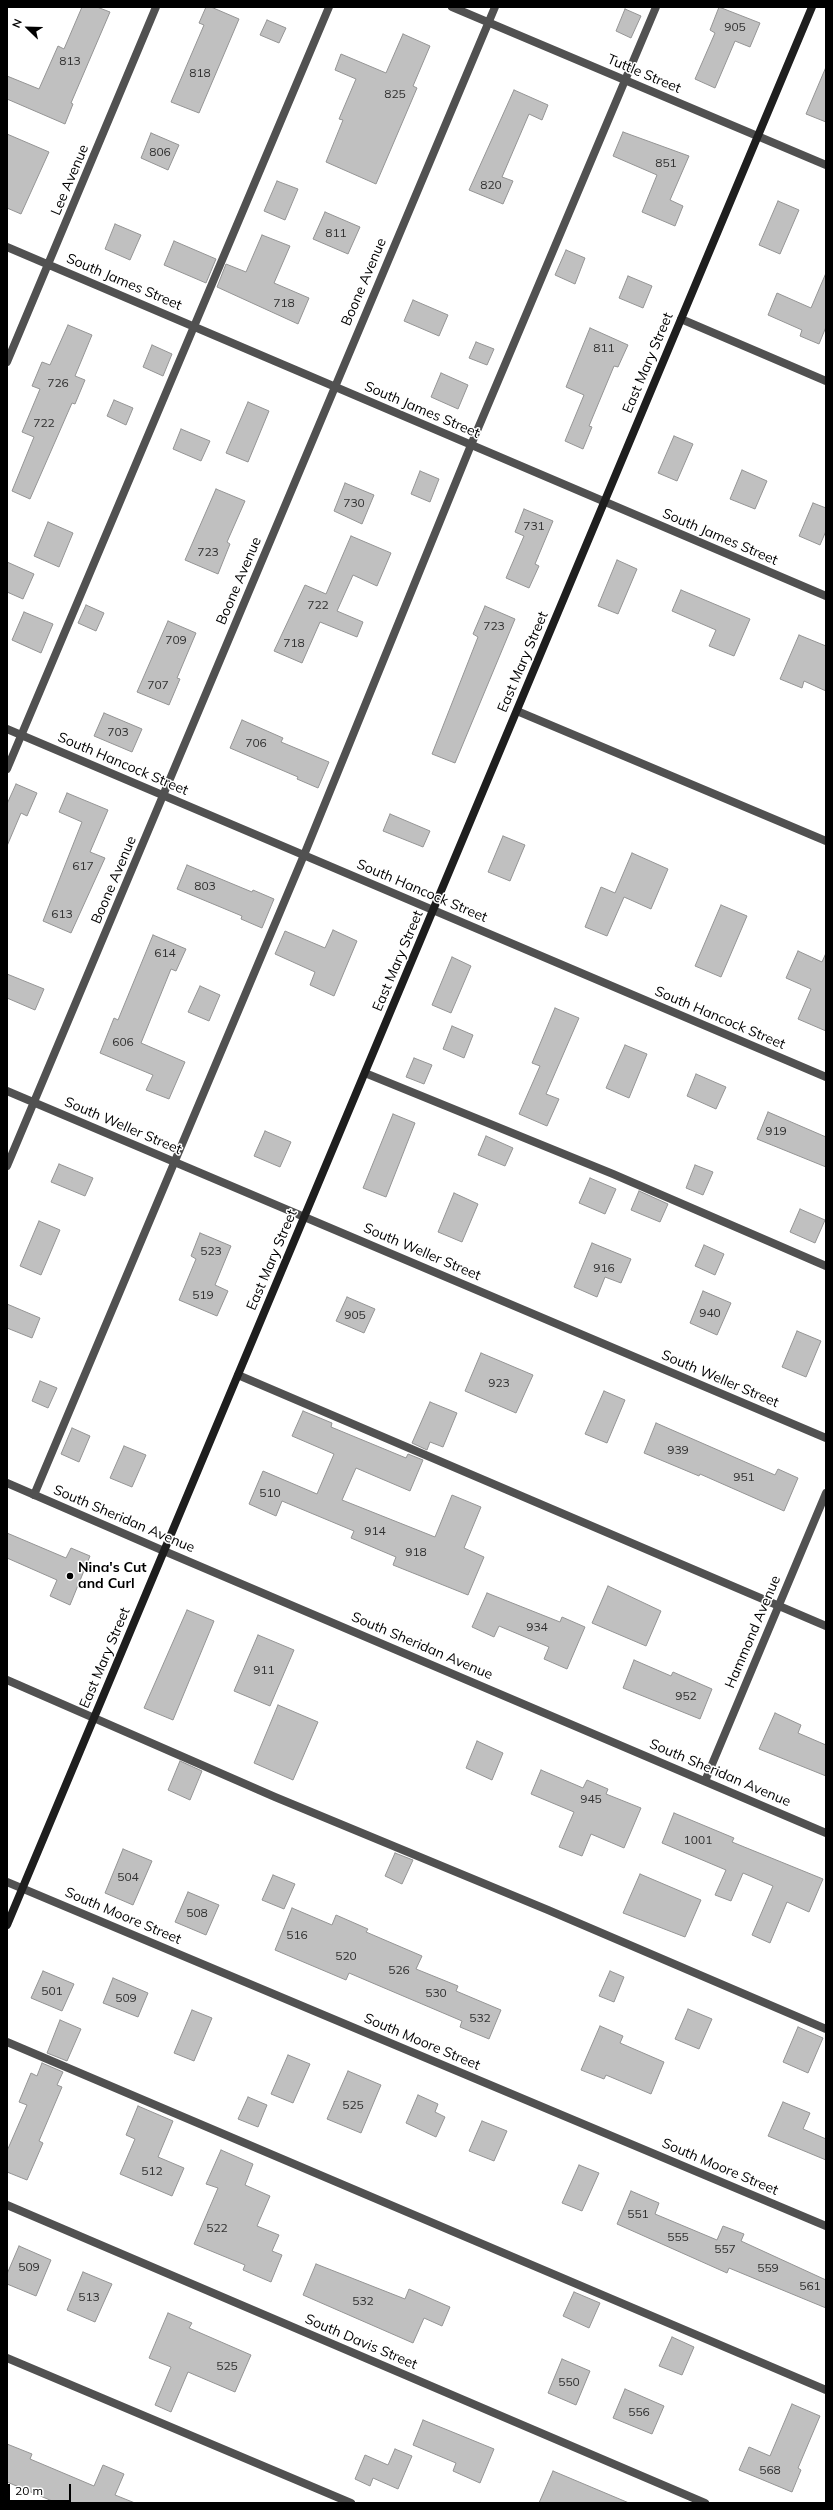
<!DOCTYPE html>
<html>
<head>
<meta charset="utf-8">
<style>
	body { margin:0 }
	#map { position:relative; width:833px; height:2510px; overflow:hidden; background:#fff; font-family:Mulish,sans-serif }
	canvas { display:block }
	.frame { position:absolute; inset:0; border:8px solid #000; pointer-events:none }
	.north { position:absolute; left:8px; top:8px; width:40px; height:40px; -webkit-text-stroke:3px #fff; paint-order:stroke; rotate:293deg; font-size:11px; font-weight:700; line-height:16px; text-align:center; color:#000 }
	.north::after { content:''; display:block; margin:auto; width:14px; height:18px; background:#000; clip-path:polygon(50% 0,100% 100%,50% 72%,0 100%) }
	.scale { position:absolute; left:8px; top:2484px; width:63px; height:18px; box-sizing:border-box; border:2px solid #000; border-top:0; padding-left:5px; font-size:12px; line-height:14px; white-space:nowrap; color:#000; -webkit-text-stroke:3px #fff; paint-order:stroke }
</style>
</head>
<body>
<div id="map">
<canvas width="833" height="2510"></canvas>
<div class="frame"></div>
<div class="north">N</div>
<div class="scale">20 m</div>
</div>
<script>
const g = document.querySelector('canvas').getContext('2d');
g.lineJoin = 'round';
function paint(path, color) { g.fillStyle = color; g.fill(path, 'evenodd'); }
const toPath = rows => new Path2D(rows.map(r => 'M' + r).join(''));
function trace(path, color, width, dash) { g.strokeStyle = color; g.lineWidth = width; g.lineCap = dash ? 'butt' : 'round'; g.setLineDash(dash || []); g.stroke(path); }
function label(font, color, halo, rows, align = 'center') {
  g.font = font + ' Mulish,sans-serif'; g.lineWidth = 3; g.setLineDash([]); g.textBaseline = 'middle'; g.strokeStyle = halo; g.fillStyle = color; for (const [text, x, y, turn = 0] of rows) {
    g.save(); g.translate(x, y); g.rotate((+turn || 0) * Math.PI / 180); g.textAlign = isNaN(turn) ? turn : align; if (halo) g.strokeText(text, 0, 0); g.fillText(text, 0, 0); g.restore();
  }
}
const building = toPath([
	[82,7,97,7,110,12,71,103,73,104,65,124,7,99,7,76,39,89,58,46,64,49,82,7],
	[206,7,211,7,239,19,199,113,171,102,204,25,199,23,206,7],
	[719,7,760,23,750,47,735,41,715,88,695,79,715,33,710,30,719,7],
	[625,9,641,16,631,38,616,31,625,9],
	[267,20,286,28,279,43,260,35,267,20],
	[403,34,430,46,413,86,417,88,376,184,326,162,343,120,339,119,356,79,335,70,341,54,386,73,403,34],
	[826,67,826,122,806,114,826,67],
	[514,90,548,105,542,120,529,114,502,177,513,181,503,204,469,190,514,90],
	[623,132,689,156,670,200,683,206,675,226,642,212,657,175,613,156,623,132],
	[151,133,179,145,168,170,141,158,151,133],
	[7,134,49,152,21,214,7,208,7,134],
	[277,181,298,189,285,220,264,211,277,181],
	[778,201,799,210,780,254,759,245,778,201],
	[325,212,360,227,348,254,313,239,325,212],
	[115,224,141,235,130,260,105,249,115,224],
	[262,235,290,246,274,283,309,298,298,324,217,287,226,264,246,272,262,235],
	[174,241,216,259,206,283,164,265,174,241],
	[566,250,585,258,575,284,555,275,566,250],
	[826,273,826,327,819,344,800,336,802,330,768,315,777,293,811,308,826,273],
	[628,276,652,286,643,308,619,298,628,276],
	[413,300,448,315,439,336,404,321,413,300],
	[68,325,92,335,75,376,85,380,75,404,72,403,30,499,12,491,34,437,22,432,40,389,32,386,42,362,50,365,68,325],
	[590,328,628,345,618,367,614,366,589,426,592,427,583,449,565,441,584,395,566,387,590,328],
	[476,342,494,349,487,365,469,358,476,342],
	[152,345,172,354,163,376,143,367,152,345],
	[441,373,468,385,458,409,431,397,441,373],
	[114,400,133,408,126,425,107,416,114,400],
	[248,402,269,411,248,462,226,453,248,402],
	[181,429,210,441,201,461,173,449,181,429],
	[674,436,693,444,677,481,658,473,674,436],
	[742,470,767,481,755,509,730,499,742,470],
	[420,471,439,479,430,502,411,494,420,471],
	[345,483,374,495,362,524,334,511,345,483],
	[216,489,245,501,227,542,230,544,218,574,185,560,216,489],
	[813,503,826,508,826,531,820,545,799,536,813,503],
	[524,509,553,521,535,564,539,566,529,588,506,578,524,536,515,532,524,509],
	[48,522,73,533,59,567,34,556,48,522],
	[351,536,391,553,377,586,353,575,337,611,363,622,357,637,320,622,302,663,274,651,305,585,326,594,351,536],
	[617,560,637,569,618,614,598,606,617,560],
	[7,562,34,574,23,599,7,592,7,562],
	[681,590,750,619,734,656,709,646,716,630,672,611,681,590],
	[86,605,104,613,96,631,78,623,86,605],
	[485,606,515,619,455,763,432,754,478,637,473,634,485,606],
	[24,612,53,624,41,653,12,640,24,612],
	[168,621,196,633,177,678,180,679,169,705,137,692,168,621],
	[799,635,826,646,826,691,804,681,802,688,780,679,799,635],
	[104,713,142,729,132,752,94,736,104,713],
	[242,720,283,738,281,742,329,762,318,788,297,779,298,777,230,748,242,720],
	[16,784,37,793,27,816,21,813,7,846,7,804,16,784],
	[67,793,108,810,90,852,105,858,71,933,43,921,82,822,59,812,67,793],
	[390,814,430,831,423,847,383,831,390,814],
	[503,836,525,845,510,881,488,872,503,836],
	[632,853,668,869,651,909,624,897,607,936,585,927,601,887,615,893,632,853],
	[187,865,252,892,253,890,274,899,262,928,241,919,242,916,177,889,187,865],
	[721,905,747,916,721,977,695,966,721,905],
	[333,930,357,941,334,996,310,985,315,972,275,954,285,931,325,948,333,930],
	[153,935,186,949,176,971,171,969,141,1043,185,1062,169,1099,146,1090,153,1075,100,1053,114,1018,118,1020,153,935],
	[798,951,822,962,826,953,826,1031,798,1019,811,989,786,978,798,951],
	[452,957,471,966,451,1013,432,1005,452,957],
	[7,974,44,989,35,1010,7,998,7,974],
	[200,986,220,995,209,1021,188,1012,200,986],
	[555,1008,579,1018,546,1094,559,1099,547,1126,519,1114,540,1066,532,1063,555,1008],
	[452,1026,473,1035,464,1058,443,1049,452,1026],
	[625,1045,647,1054,629,1098,606,1088,625,1045],
	[414,1058,432,1065,424,1084,406,1077,414,1058],
	[696,1074,726,1087,716,1109,687,1096,696,1074],
	[768,1112,826,1137,826,1167,757,1139,768,1112],
	[393,1114,415,1123,386,1197,363,1188,393,1114],
	[265,1131,291,1142,280,1167,254,1156,265,1131],
	[486,1136,513,1148,505,1166,478,1155,486,1136],
	[59,1164,93,1178,85,1196,51,1182,59,1164],
	[695,1165,713,1172,703,1195,686,1188,695,1165],
	[590,1178,616,1189,605,1214,579,1203,590,1178],
	[639,1191,668,1204,660,1222,631,1210,639,1191],
	[454,1193,478,1204,462,1242,438,1232,454,1193],
	[800,1209,825,1220,815,1243,790,1232,800,1209],
	[39,1221,60,1230,41,1275,20,1266,39,1221],
	[200,1233,231,1246,215,1285,228,1291,217,1316,179,1300,196,1259,191,1256,200,1233],
	[592,1243,631,1259,621,1283,605,1277,597,1297,574,1287,592,1243],
	[704,1245,724,1254,715,1275,695,1266,704,1245],
	[703,1291,731,1303,717,1335,690,1323,703,1291],
	[347,1297,375,1309,364,1333,336,1321,347,1297],
	[7,1304,40,1318,32,1338,7,1328,7,1304],
	[797,1331,821,1341,806,1377,782,1367,797,1331],
	[481,1353,533,1375,516,1413,465,1391,481,1353],
	[40,1381,57,1388,48,1408,32,1401,40,1381],
	[604,1391,625,1400,607,1443,585,1434,604,1391],
	[430,1402,457,1413,443,1447,430,1442,427,1450,412,1443,430,1402],
	[303,1411,332,1423,331,1427,406,1458,408,1454,423,1460,410,1491,356,1468,342,1500,435,1537,452,1495,481,1507,464,1548,484,1557,468,1595,393,1565,396,1557,351,1538,354,1531,282,1501,276,1516,249,1504,263,1471,317,1494,334,1454,292,1436,303,1411],
	[656,1423,775,1475,778,1469,798,1478,784,1511,700,1474,699,1476,644,1453,656,1423],
	[72,1428,90,1436,79,1462,61,1454,72,1428],
	[124,1446,146,1455,132,1487,110,1478,124,1446],
	[7,1533,66,1558,71,1548,90,1556,70,1605,50,1596,57,1580,7,1558,7,1533],
	[608,1586,661,1611,646,1646,592,1623,608,1586],
	[487,1593,560,1622,562,1617,585,1627,567,1669,544,1659,549,1647,499,1626,494,1637,472,1627,487,1593],
	[187,1610,214,1621,173,1720,144,1708,187,1610],
	[258,1635,294,1650,270,1706,234,1691,258,1635],
	[634,1660,671,1676,673,1672,712,1689,700,1719,623,1688,634,1660],
	[278,1705,318,1722,293,1780,254,1763,278,1705],
	[775,1713,801,1725,798,1733,826,1745,826,1776,759,1749,775,1713],
	[477,1741,503,1753,492,1780,466,1768,477,1741],
	[180,1761,202,1771,190,1800,168,1790,180,1761],
	[541,1770,583,1788,587,1780,608,1789,606,1794,641,1808,624,1848,591,1834,582,1856,559,1847,574,1812,531,1794,541,1770],
	[674,1813,734,1838,732,1842,823,1879,809,1912,787,1902,770,1943,752,1935,773,1886,743,1873,731,1901,715,1895,726,1870,662,1843,674,1813],
	[123,1849,152,1861,133,1905,105,1893,123,1849],
	[395,1853,413,1860,402,1884,385,1876,395,1853],
	[640,1874,701,1900,685,1937,623,1913,640,1874],
	[273,1875,295,1884,284,1909,262,1900,273,1875],
	[188,1892,219,1905,206,1935,175,1922,188,1892],
	[292,1908,332,1925,336,1915,368,1929,366,1932,422,1956,416,1969,458,1986,456,1991,501,2010,489,2039,460,2027,462,2021,349,1973,346,1980,275,1950,292,1908],
	[43,1971,74,1984,62,2011,31,1998,43,1971],
	[610,1971,624,1977,614,2002,599,1996,610,1971],
	[113,1978,148,1993,138,2017,103,2003,113,1978],
	[688,2009,712,2019,699,2049,675,2039,688,2009],
	[192,2010,212,2018,194,2061,174,2053,192,2010],
	[60,2020,81,2029,67,2061,47,2053,60,2020],
	[600,2026,623,2036,620,2043,664,2062,651,2094,606,2075,604,2079,581,2070,600,2026],
	[798,2027,823,2038,808,2073,783,2062,798,2027],
	[288,2055,310,2064,293,2103,271,2094,288,2055],
	[42,2063,63,2072,57,2085,62,2087,39,2141,43,2143,27,2180,7,2172,7,2151,27,2105,19,2102,31,2073,37,2076,42,2063],
	[348,2071,381,2085,361,2133,327,2119,348,2071],
	[418,2095,438,2104,435,2112,445,2117,436,2137,406,2123,418,2095],
	[248,2097,267,2105,258,2127,238,2119,248,2097],
	[783,2102,810,2113,803,2129,826,2139,826,2160,768,2136,783,2102],
	[138,2106,173,2121,158,2157,184,2168,172,2196,120,2174,135,2139,126,2135,138,2106],
	[482,2121,507,2131,494,2161,469,2151,482,2121],
	[221,2150,253,2164,245,2185,270,2196,257,2226,279,2235,272,2251,282,2255,271,2282,243,2270,245,2265,194,2244,218,2188,206,2184,221,2150],
	[579,2165,599,2173,582,2211,562,2203,579,2165],
	[631,2191,659,2203,655,2214,717,2240,723,2226,744,2234,741,2241,826,2280,826,2308,729,2268,727,2273,617,2224,631,2191],
	[19,2246,51,2260,36,2296,7,2284,7,2274,19,2246],
	[316,2264,405,2299,409,2289,450,2307,442,2326,424,2318,413,2343,303,2295,316,2264],
	[83,2272,112,2284,95,2322,67,2310,83,2272],
	[574,2292,600,2303,589,2328,563,2316,574,2292],
	[168,2313,192,2323,189,2328,251,2355,235,2392,188,2372,171,2412,155,2405,171,2367,149,2358,168,2313],
	[672,2337,694,2347,682,2375,659,2366,672,2337],
	[562,2359,590,2371,576,2405,548,2393,562,2359],
	[625,2389,664,2406,652,2434,613,2418,625,2389],
	[792,2404,820,2416,798,2468,801,2470,792,2492,739,2470,749,2447,770,2456,792,2404],
	[423,2420,494,2449,480,2483,453,2471,456,2463,413,2445,423,2420],
	[7,2444,32,2454,30,2459,94,2486,103,2465,124,2474,115,2495,135,2503,57,2503,7,2482,7,2444],
	[395,2449,412,2456,398,2489,373,2478,370,2486,355,2479,365,2455,388,2465,395,2449],
	[553,2471,629,2503,539,2503,553,2471]
]);
const service = toPath([
	[681,319,826,381],
	[517,711,826,841],
	[7,769,329,7],
	[365,1073,613,1174,826,1266],
	[238,1375,826,1626],
	[34,1495,304,855,471,445,656,7],
	[7,1680,275,1797,548,1910,826,2029],
	[7,2042,826,2390],
	[7,2358,351,2503]
]);
const minor = toPath([
	[452,7,826,165],
	[7,247,826,596],
	[7,362,156,7],
	[7,729,826,1077],
	[7,1091,826,1438],
	[7,1166,495,7],
	[164,1551,826,1833],
	[705,1781,826,1493],
	[7,1882,826,2226],
	[7,2205,705,2503]
]);
const tertiary = toPath([
	[7,1483,164,1551]
]);
const secondary = toPath([
	[7,1925,812,7]
]);
const markers = [
	[70,1576,4,"#000"]
];
const numberNames = [
	["905",735,27],
	["813",70,61],
	["818",200,73],
	["825",395,94],
	["806",160,152],
	["851",666,163],
	["820",491,185],
	["811",336,233],
	["718",284,303],
	["811",604,348],
	["726",58,383],
	["722",44,423],
	["730",354,503],
	["731",534,526],
	["723",208,552],
	["722",318,605],
	["723",494,626],
	["709",176,640],
	["718",294,643],
	["707",158,685],
	["703",118,732],
	["706",256,743],
	["617",83,866],
	["803",205,886],
	["613",62,914],
	["614",165,953],
	["606",123,1042],
	["919",776,1131],
	["523",211,1251],
	["916",604,1268],
	["519",203,1295],
	["940",710,1313],
	["905",355,1315],
	["923",499,1383],
	["939",678,1450],
	["951",744,1477],
	["510",270,1493],
	["914",375,1531],
	["918",416,1552],
	["934",537,1627],
	["911",264,1670],
	["952",686,1696],
	["945",591,1799],
	["1001",698,1840],
	["504",128,1877],
	["508",197,1913],
	["516",297,1935],
	["520",346,1956],
	["526",399,1970],
	["501",52,1991],
	["530",436,1993],
	["509",126,1998],
	["532",480,2018],
	["525",353,2105],
	["512",152,2171],
	["551",638,2214],
	["522",217,2228],
	["555",678,2237],
	["557",725,2249],
	["509",29,2267],
	["559",768,2268],
	["561",810,2286],
	["513",89,2297],
	["532",363,2301],
	["525",227,2366],
	["550",569,2382],
	["556",639,2412],
	["568",770,2470]
];
const streetNames = [
	["Tuttle Street",644,74,23],
	["Lee Avenue",70,180,-67],
	["South James Street",124,282,23],
	["Boone Avenue",364,282,-67],
	["East Mary Street",648,363,-67],
	["South James Street",422,410,23],
	["South James Street",720,537,23],
	["Boone Avenue",239,581,-67],
	["East Mary Street",523,662,-67],
	["South Hancock Street",123,764,23],
	["Boone Avenue",114,880,-67],
	["South Hancock Street",422,891,23],
	["East Mary Street",398,961,-67],
	["South Hancock Street",720,1018,23],
	["South Weller Street",123,1126,23],
	["South Weller Street",422,1252,23],
	["East Mary Street",272,1260,-67],
	["South Weller Street",720,1379,23],
	["South Sheridan Avenue",124,1519,23],
	["Hammond Avenue",753,1632,-67],
	["South Sheridan Avenue",422,1646,23],
	["East Mary Street",105,1658,-67],
	["South Sheridan Avenue",720,1773,23],
	["South Moore Street",123,1916,23],
	["South Moore Street",422,2042,23],
	["South Moore Street",720,2167,23],
	["South Davis Street",361,2342,23]
];
const poiNames = [
	["Nina's Cut",78,1568],
	["and Curl",78,1584]
];
paint(building, '#c0c0c0');
trace(building, '#959595', 1);
trace(service, '#515151', 8);
trace(minor, '#515151', 8);
trace(tertiary, '#515151', 8);
trace(secondary, '#1e1e1e', 8);
for (const [x, y, r, color] of markers) { const dot = new Path2D(); dot.arc(x, y, r, 0, 2 * Math.PI); g.fillStyle = color; g.fill(dot); trace(dot, '#fff', 1.5); }
label('12px', '#303030', null, numberNames);
label('14px', '#000', '#fff', streetNames);
label('bold 14px', '#000', '#fff', poiNames, 'left');
</script>
</body>
</html>
